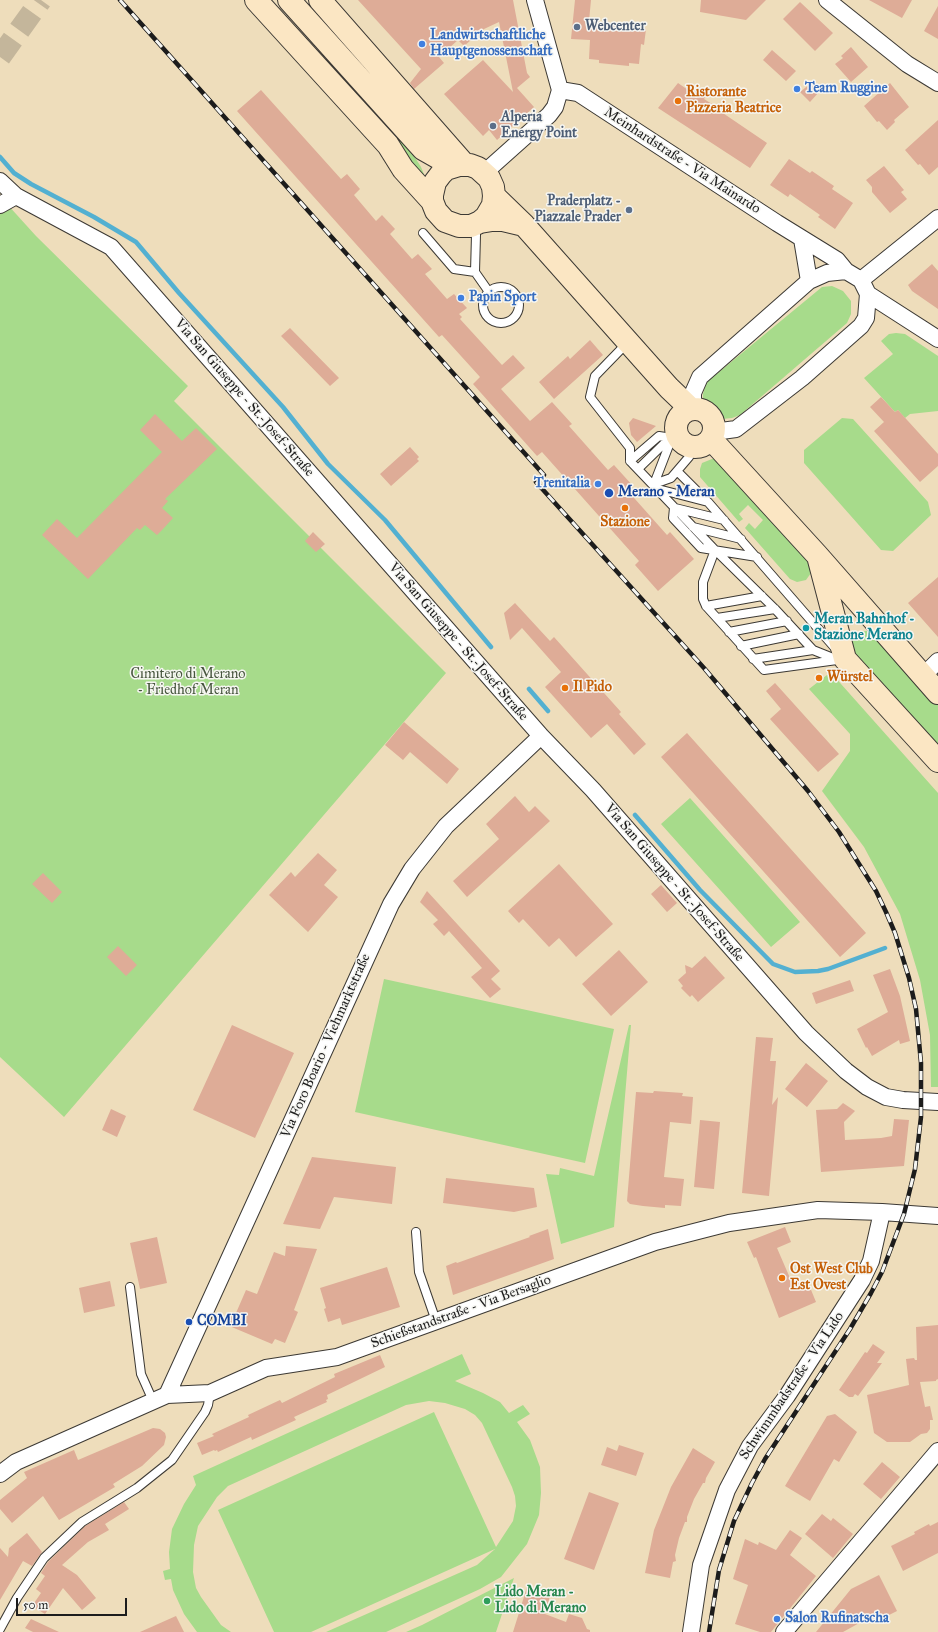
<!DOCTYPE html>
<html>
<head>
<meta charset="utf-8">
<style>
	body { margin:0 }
	#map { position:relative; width:938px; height:1632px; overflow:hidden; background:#edb; font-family:"IM FELL Great Primer",serif }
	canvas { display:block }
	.scale { position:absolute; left:16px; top:1598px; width:111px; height:18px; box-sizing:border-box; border:2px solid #1c1c1c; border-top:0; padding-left:5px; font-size:12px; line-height:14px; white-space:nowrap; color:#1c1c1c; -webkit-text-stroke:3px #f6f6f2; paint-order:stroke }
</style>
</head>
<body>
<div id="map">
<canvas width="938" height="1632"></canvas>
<div class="scale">50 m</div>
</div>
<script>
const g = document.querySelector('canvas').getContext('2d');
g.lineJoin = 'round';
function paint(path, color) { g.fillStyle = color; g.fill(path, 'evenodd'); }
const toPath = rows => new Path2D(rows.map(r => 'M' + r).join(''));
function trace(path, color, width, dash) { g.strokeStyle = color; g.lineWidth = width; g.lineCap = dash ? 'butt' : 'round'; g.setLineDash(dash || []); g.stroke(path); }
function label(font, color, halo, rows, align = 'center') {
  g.font = font + ' "IM FELL Great Primer",serif'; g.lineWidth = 3; g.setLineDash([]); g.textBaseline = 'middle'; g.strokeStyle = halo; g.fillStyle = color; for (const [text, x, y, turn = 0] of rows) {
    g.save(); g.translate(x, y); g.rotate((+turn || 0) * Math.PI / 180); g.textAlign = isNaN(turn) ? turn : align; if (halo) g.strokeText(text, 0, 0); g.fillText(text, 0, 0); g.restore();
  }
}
const green = toPath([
	[264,0,271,0,327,62,411,151,421,167,428,184],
	[7,204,36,236,188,386,174,401,446,673,64,1117,0,1057,0,208],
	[832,286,843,291,851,301,851,314,847,323,740,415,732,418,722,419,712,415,706,408,703,401,703,394,707,380,714,371,717,374,719,372,822,287],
	[896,333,905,334,938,356,938,411,910,414,905,418,898,410,895,412,864,378,893,354,881,341,889,334],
	[842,418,853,419,928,502,931,515,893,551,881,550,804,463,804,450],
	[712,459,715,459,808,559,812,569,811,573,806,580,797,582,790,579,745,528,749,523,755,529,763,520,748,505,739,514,743,519,739,522,700,477,700,469,702,463],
	[861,631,869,631,876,634,938,704,938,748,856,657,851,642,857,633],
	[827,675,833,675,938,793,938,1087,931,1087,930,1035,920,980,900,914,864,847,822,791,850,751,850,734,809,689],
	[690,798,800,922,771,947,661,824],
	[384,979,614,1029,585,1163,355,1112],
	[629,1025,631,1025,614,1227,561,1244,546,1174,559,1175,560,1168,594,1176],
	[462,1354,471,1374,455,1381,483,1393,500,1402,509,1413,523,1405,530,1414,517,1422,530,1440,540,1467,541,1493,539,1515,527,1544,501,1577,480,1589,386,1632,326,1632,477,1565,495,1549,311,1632,274,1632,218,1510,434,1412,496,1547,513,1521,516,1506,515,1496,512,1487,482,1423,475,1415,465,1409,445,1403,429,1401,406,1405,228,1486,217,1497,198,1526,194,1545,193,1572,196,1588,201,1597,221,1625,231,1632,197,1632,184,1614,173,1590,171,1579,165,1580,163,1571,170,1569,169,1552,172,1529,184,1504,196,1485,193,1476],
	[514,1578,496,1632,406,1632,422,1625]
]);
const stream = toPath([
	[0,157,14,173,31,184,94,217,136,242,179,293,283,407,328,464,385,520,491,647],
	[529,689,548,711],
	[635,815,700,890,773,964,795,972,818,971,828,969,885,948]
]);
const building = toPath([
	[358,0,513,0,527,73,530,77,517,88,534,107,497,140,489,130,483,136,444,94,483,60,513,92,499,22,484,29,464,46,458,40,439,57,444,63,414,89,410,83,421,69],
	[575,0,591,0,589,21,643,26,643,28,646,29,644,45,641,44,639,64,629,63,629,66,599,63,599,60,589,59,590,40,571,39],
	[701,0,766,0,746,20,700,12],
	[869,0,912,0,902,18],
	[800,2,833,33,815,51,783,19],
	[938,6,938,39,924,31],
	[851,47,868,67,851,82,835,64,843,58,841,56],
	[772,50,796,71,786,81,763,60],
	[678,83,691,92,694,88,706,96,704,99,712,104,711,105,767,143,750,168,658,108],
	[890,83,909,107,894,120,895,122,887,130,879,121,877,122,864,106],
	[810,84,819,92,810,102,800,92],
	[261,90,341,179,347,174,360,189,354,195,376,221,382,215,395,229,390,234,412,259,418,254,432,269,425,274,447,299,454,294,467,308,459,314,462,317,460,319,502,365,513,355,525,368,501,389,530,421,552,402,572,424,569,426,608,470,614,465,633,486,627,490,667,535,670,532,694,559,658,591,635,565,639,561,542,452,537,456,473,384,480,377,442,335,439,337,237,111],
	[938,120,938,167,929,175,920,164,918,165,905,150],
	[789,159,810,173,812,171,834,186,832,189,853,203,835,229,818,217,820,215,790,194,788,197,770,185],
	[884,166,904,190,901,192,907,199,890,213,872,192,872,187,866,180],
	[932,264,938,271,938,309,912,291,908,285],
	[290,328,339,378,330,386,281,336],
	[590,340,603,355,554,399,539,382,568,356,570,359],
	[881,397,895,412,898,410,938,454,938,466,920,482,874,431,884,422,870,407],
	[155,414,182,441,196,428,217,449,165,499,168,501,162,508,173,518,163,529,157,535,145,525,140,530,137,528,88,579,42,535,57,519,77,538,162,452,140,430],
	[633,418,656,426,637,442,631,435,629,423],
	[410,447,419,457,417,459,419,461,391,486,380,474],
	[313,532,325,544,316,552,305,541],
	[938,577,938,637,908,603],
	[515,603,550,641,554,637,621,712,619,714,646,744,634,755,607,724,591,738,545,687,561,672,522,628,510,640,504,613],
	[775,683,839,754,818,772,770,719,781,709,766,691],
	[404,722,459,769,447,784,410,752,403,760,385,745],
	[687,733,866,933,840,957,661,757],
	[515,796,529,812,535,806,550,821,467,897,453,881,499,839,486,824],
	[318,853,337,870,324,885,338,897,308,932,269,895,291,872,295,877],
	[559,864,613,924,576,957,559,938,549,947,523,919,519,923,508,911],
	[43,873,62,892,52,903,32,884],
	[661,885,677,903,667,912,651,894],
	[427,891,500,971,491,979,501,989,490,998,471,977,482,968,449,931,444,936,433,924,438,920,420,902],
	[118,946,137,965,126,976,107,957],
	[619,950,648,982,611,1016,582,984],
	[705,956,725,978,698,1002,692,995,690,997,681,988,683,986,678,980,686,973,685,965,692,968],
	[890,969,900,996,910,1041,900,1044,899,1040,872,1056,867,1047,866,1048,857,1029,888,1012,873,975],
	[850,980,854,991,816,1004,812,993],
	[232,1025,294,1053,255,1138,193,1110],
	[756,1037,773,1038,770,1061,776,1061,772,1105,778,1097,769,1196,742,1193],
	[806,1063,828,1081,807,1107,785,1089],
	[654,1091,683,1093,682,1096,693,1097,691,1124,670,1122,664,1177,684,1179,681,1206,665,1205,665,1208,643,1206,630,1204,627,1201,636,1092,653,1093],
	[843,1103,855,1111,844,1122,845,1140,881,1138,892,1136,894,1119,909,1120,904,1166,821,1172,816,1110,837,1109],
	[111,1109,126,1116,117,1137,102,1130],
	[700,1120,720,1122,714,1189,694,1187],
	[312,1157,396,1167,392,1204,334,1197,320,1229,283,1224],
	[446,1178,534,1188,537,1207,514,1212,443,1203],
	[785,1227,791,1242,777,1248,793,1285,807,1280,816,1302,779,1318,756,1257,754,1258,747,1242],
	[548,1229,554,1259,453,1295,446,1266,456,1262,457,1263,530,1237,529,1236],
	[157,1237,167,1283,140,1289,130,1243],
	[286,1246,317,1249,294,1310,298,1312,285,1343,275,1339,272,1344,227,1325,233,1312,236,1313,246,1290,257,1294,274,1252,285,1256],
	[387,1267,400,1307,342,1325,340,1318,328,1322,324,1309,326,1308,320,1288],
	[110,1281,115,1306,84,1313,79,1288],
	[938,1325,938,1379,936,1380,936,1381,920,1382,925,1407,930,1406,933,1420,930,1420,930,1429,927,1433,921,1434,910,1442,887,1442,874,1433,867,1395,909,1385,906,1359,914,1358,915,1360,917,1360,916,1327],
	[873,1344,885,1352,877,1363,882,1363,858,1396,855,1394,853,1397,849,1397,839,1390,865,1352,867,1353],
	[380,1355,385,1367,327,1395,328,1399,326,1400,327,1402,294,1417,296,1420,252,1440,251,1437,218,1452,217,1450,215,1451,214,1450,202,1455,197,1443,214,1436,212,1434,249,1417,248,1415,280,1400,282,1403,335,1377,334,1374],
	[835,1414,857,1432,839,1462,834,1459,810,1501,785,1486,827,1416],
	[153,1428,160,1429,165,1433,166,1437,164,1445,142,1466,113,1484,115,1487,59,1520,43,1496,12,1523,0,1509,0,1500,27,1478,24,1472,74,1450,78,1460],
	[619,1445,644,1453,636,1476,601,1465,607,1447,617,1451],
	[693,1448,715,1462,706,1478,705,1483,703,1483,694,1499,687,1517,687,1522,685,1522,679,1538,675,1555,676,1561,673,1562,670,1578,645,1573,654,1530,671,1487],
	[882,1462,900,1477,881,1499,863,1484],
	[589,1492,619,1503,594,1570,564,1559],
	[124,1502,129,1509,105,1524,109,1530,88,1542,62,1565,77,1575,96,1598,82,1610,63,1588,45,1614,32,1606,41,1593,36,1589,45,1576,41,1573,48,1562,85,1526],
	[822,1514,831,1521,833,1518,853,1534,833,1558,805,1534],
	[938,1522,938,1553,903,1571,891,1546,915,1534,914,1532,929,1524,930,1526],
	[790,1530,802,1538,790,1555,816,1576,771,1632,760,1632,735,1624,748,1585,733,1579,745,1539,758,1545,759,1542,776,1550],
	[27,1533,42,1552,32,1566,23,1561,0,1600,0,1548,8,1557,9,1548],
	[879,1575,897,1611,875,1622,872,1616,843,1632,816,1632,851,1589],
	[527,1587,550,1596,545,1614,566,1622,569,1614,582,1618,587,1629,590,1630,590,1632,513,1632],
	[176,1616,184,1632,140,1632],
	[31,1619,59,1632,33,1632,25,1628]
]);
const secondaryTunnel = toPath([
	[0,57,41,0]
]);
const lane = toPath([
	[472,226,476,235,475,272,489,292],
	[423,233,454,269,475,272],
	'483 305a18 18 0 1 1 36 0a18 18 0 1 1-36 0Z',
	[628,342,595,376,590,397,630,448,630,461],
	[672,438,659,436,630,461,715,550,775,609,813,650,838,660],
	[638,469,676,432],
	[677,471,708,502,835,648],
	[654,484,671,478,689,457,690,447],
	[654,484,671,440],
	[658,489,708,502],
	[674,508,673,518,701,548,757,557],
	[675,508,724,520],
	[693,527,741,539],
	[715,550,703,582,703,599,706,606,764,670,837,660],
	[706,606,762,596],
	[717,618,775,609],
	[729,632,787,621],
	[741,646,799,634],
	[753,659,813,650],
	[416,1232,419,1272,436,1321],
	[130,1287,141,1374,153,1401],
	[0,1629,17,1598,44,1558,82,1522,137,1488,172,1460,205,1412,208,1405,210,1393]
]);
const street = toPath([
	[827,0,907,64,938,83],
	[560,90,578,93,777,223,837,260,846,271,861,280,868,294,866,318,861,326,802,378,736,429,714,432],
	[484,173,549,115,555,107,560,90,535,0],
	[0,181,16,196,111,247,541,736,593,790,806,1033,846,1071,867,1087,886,1097,903,1100,938,1102],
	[0,205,16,196],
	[802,239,809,281],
	[861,280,938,218],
	[868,294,938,339],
	[693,409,693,393,700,377,809,281,827,273,846,271],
	[923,676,938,661],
	[167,1395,391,904,412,869,446,826,541,736],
	[0,1474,16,1462,167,1395,210,1393,266,1368,337,1357,655,1242,729,1223,818,1210,882,1212,938,1216],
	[691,1632,701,1565,727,1490,750,1446,787,1396,862,1280,871,1261,882,1212],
	[784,1632,938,1451]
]);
const secondary = toPath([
	[256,0,388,145,403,169,432,201],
	[289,0,423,149,453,166],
	[320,0,464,164],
	[494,196,524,225,669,388,691,409],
	[480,222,486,217,493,205,494,196,493,187,489,178,478,168,470,165,459,165,446,169,441,174,435,182,432,195,432,201,436,211,445,221,459,226,471,226,480,222,492,220,503,220,524,225],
	'676 428a19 19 0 1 1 38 0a19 19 0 1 1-38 0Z',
	[711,439,817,555,938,693],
	[819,560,845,659,938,761]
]);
const rail = toPath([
	[120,0,544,475],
	[536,482,704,668,808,791,839,832,876,891,886,912,895,933,909,978,916,1009,921,1063,921,1117,915,1169,904,1214,882,1272,871,1293,850,1329,765,1459,752,1483,734,1521,719,1570,709,1632]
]);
const markers = [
	[577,27,4,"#5c6f8a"],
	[422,44,4,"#3f7fe0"],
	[797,89,4,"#3f7fe0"],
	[678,101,4,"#e8710a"],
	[493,126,4,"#5c6f8a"],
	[629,210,4,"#5c6f8a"],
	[461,298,4,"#3f7fe0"],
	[598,484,4,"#3f7fe0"],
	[609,493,5,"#1a4fb4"],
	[625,508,4,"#e8710a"],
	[806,628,4,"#0f9aa8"],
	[819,678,4,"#e8710a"],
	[565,688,4,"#e8710a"],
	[782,1278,4,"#e8710a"],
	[189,1322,4,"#1a4fb4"],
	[487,1601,4,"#2e9e5b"],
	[777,1619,4,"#3f7fe0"]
];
const serviceNames = [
	["Webcenter",585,27],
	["Alperia",501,118],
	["Energy Point",501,134],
	["Praderplatz -",621,202,"right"],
	["Piazzale Prader",621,218,"right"]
];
const shopNames = [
	["Landwirtschaftliche",430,36],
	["Hauptgenossenschaft",430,52],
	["Team Ruggine",805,89],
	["Papin Sport",469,298],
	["Trenitalia",590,484,"right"],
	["Salon Rufinatscha",785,1619]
];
const foodNames = [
	["Ristorante",686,93],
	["Pizzeria Beatrice",686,109],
	["Stazione",625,523,"center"],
	["Würstel",827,678],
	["Il Pido",573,688],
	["Ost West Club",790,1270],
	["Est Ovest",790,1286]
];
const streetNames = [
	["Meinhardstraße - Via Mainardo",682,161,33],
	["Via San Giuseppe - St.-Josef-Straße",244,398,49],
	["Via San Giuseppe - St.-Josef-Straße",458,642,49],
	["Via San Giuseppe - St.-Josef-Straße",674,883,49],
	["Via Foro Boario - Viehmarktstraße",326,1046,-66],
	["Schießstandstraße - Via Bersaglio",461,1312,-20],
	["Schwimmbadstraße - Via Lido",792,1386,-56]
];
const transitNames = [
	["Merano - Meran",618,493],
	["COMBI",197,1322]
];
const cultureNames = [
	["Meran Bahnhof -",814,620],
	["Stazione Merano",814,636]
];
const parkNames = [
	["Cimitero di Merano",188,675],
	["- Friedhof Meran",188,691]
];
const leisureNames = [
	["Lido Meran -",495,1593],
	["Lido di Merano",495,1609]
];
paint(green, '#a7db8b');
trace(stream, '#53b0d1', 4.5);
paint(building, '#deac97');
trace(secondaryTunnel, '#c4b69b', 22, [22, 11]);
trace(lane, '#3c3934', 10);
trace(street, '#3c3934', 18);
trace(secondary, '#3c3934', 24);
trace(lane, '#fff', 8);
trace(street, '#fff', 16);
trace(secondary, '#fbe6c3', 22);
trace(rail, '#1c1c1c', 4.5);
trace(rail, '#f6f6f2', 3, [9]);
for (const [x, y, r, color] of markers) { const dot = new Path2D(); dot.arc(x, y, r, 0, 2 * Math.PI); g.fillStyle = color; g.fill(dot); trace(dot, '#f6f6f2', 1.5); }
label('bold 14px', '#4e5e75', '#f6f6f2', serviceNames, 'left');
label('bold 14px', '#366cbe', '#f6f6f2', shopNames, 'left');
label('bold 14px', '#c56008', '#f6f6f2', foodNames, 'left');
label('14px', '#1c1c1c', '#f6f6f2', streetNames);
label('bold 14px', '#164399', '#f6f6f2', transitNames, 'left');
label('bold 14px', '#0d838f', '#f6f6f2', cultureNames, 'left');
label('14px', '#46553d', '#f6f6f2', parkNames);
label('bold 14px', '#27864d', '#f6f6f2', leisureNames, 'left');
</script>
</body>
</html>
